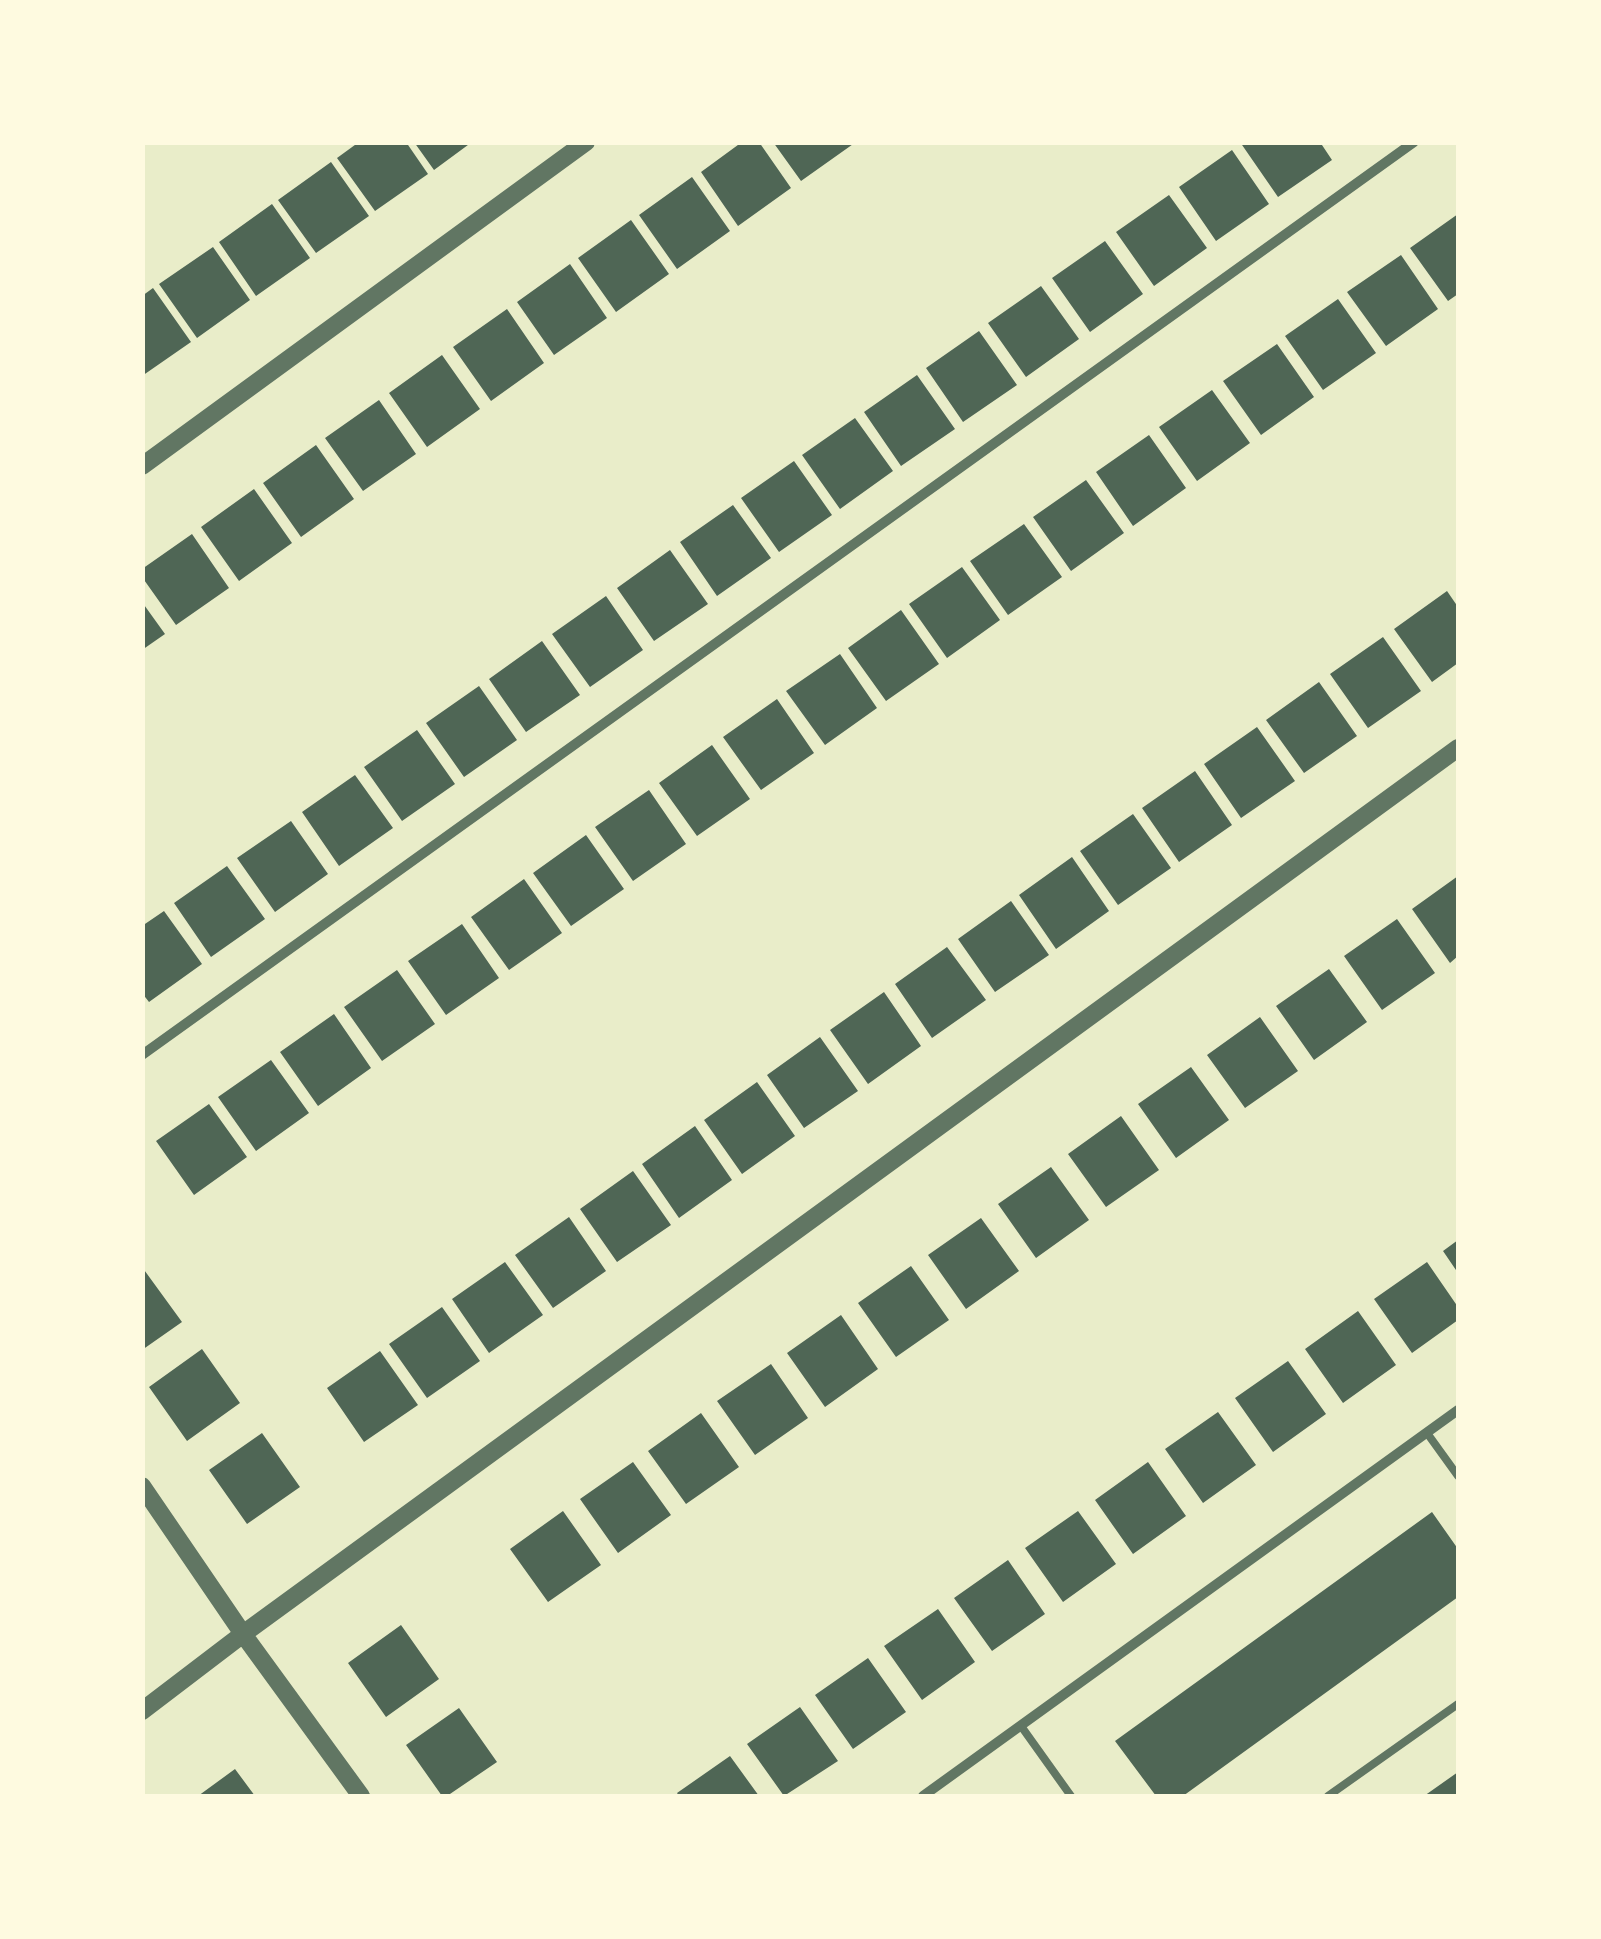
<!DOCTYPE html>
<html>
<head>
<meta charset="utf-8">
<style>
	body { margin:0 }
	#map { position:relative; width:1601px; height:1939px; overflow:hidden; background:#e9edc9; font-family:Roboto,sans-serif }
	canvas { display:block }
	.frame { position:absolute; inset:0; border:145px solid #fefae0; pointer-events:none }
</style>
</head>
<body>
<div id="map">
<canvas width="1601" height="1939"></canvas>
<div class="frame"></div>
</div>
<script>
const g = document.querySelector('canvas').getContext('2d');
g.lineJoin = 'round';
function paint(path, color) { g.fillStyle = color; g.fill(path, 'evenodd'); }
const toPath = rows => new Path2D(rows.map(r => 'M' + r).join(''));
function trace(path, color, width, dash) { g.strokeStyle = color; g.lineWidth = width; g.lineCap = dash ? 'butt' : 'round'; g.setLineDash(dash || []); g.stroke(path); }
const building = toPath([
	[359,142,406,142,428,174,375,211,337,158],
	[414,142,472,142,434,170],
	[742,142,759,142,791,188,738,226,701,172],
	[773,142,856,142,801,181],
	[1240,142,1320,142,1332,160,1278,197],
	[1232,150,1269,204,1216,241,1179,187],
	[331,162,369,216,316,253,278,200],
	[692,177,730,231,677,269,639,215],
	[1169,195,1207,248,1154,286,1116,232],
	[272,204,310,258,256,296,219,242],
	[1458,214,1458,294,1448,301,1410,248],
	[631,220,669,274,616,312,578,258],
	[1105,241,1143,294,1090,332,1052,278],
	[213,247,250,300,197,338,159,284],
	[1401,255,1438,309,1386,346,1347,292],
	[570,264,607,318,554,355,517,302],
	[1041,286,1079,339,1026,377,988,323],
	[153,288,191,342,142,376,142,296],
	[1338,299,1376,353,1323,390,1285,336],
	[507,309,544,363,491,401,453,347],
	[979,331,1017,385,963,422,926,368],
	[1277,344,1314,397,1261,435,1223,381],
	[442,355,480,409,427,447,389,393],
	[917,375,955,429,901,466,864,412],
	[1212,390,1250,443,1197,481,1159,427],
	[379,400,416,454,363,491,325,438],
	[855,418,893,471,840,509,802,455],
	[1149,435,1186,488,1133,526,1096,472],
	[316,445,354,499,301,537,263,483],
	[794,461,832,515,779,552,741,498],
	[1086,480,1124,533,1071,571,1033,517],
	[254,489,292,543,239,581,201,527],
	[733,505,771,558,717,596,680,542],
	[1024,524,1062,577,1008,615,970,561],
	[192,534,229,588,176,625,142,577,142,569],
	[670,550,708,604,654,641,617,588],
	[962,567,1000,620,947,658,909,604],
	[1447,591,1458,607,1458,663,1432,682,1394,629],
	[606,596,643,650,590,687,552,634],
	[142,602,165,634,142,650],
	[901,610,939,664,886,701,848,648],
	[1383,637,1421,691,1368,728,1330,674],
	[542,641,580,695,526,732,489,679],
	[840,654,877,708,825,745,786,691],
	[1319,682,1357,736,1304,773,1266,720],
	[479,686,517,740,464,777,426,723],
	[777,699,814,753,761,790,723,737],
	[1257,727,1295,781,1241,818,1204,764],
	[417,730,455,784,402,821,364,767],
	[712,745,750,799,697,836,659,783],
	[1195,771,1232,825,1179,862,1142,808],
	[355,775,393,828,339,866,302,812],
	[649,790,686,844,633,881,595,827],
	[1133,814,1171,868,1118,905,1080,851],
	[291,821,328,874,275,912,237,858],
	[586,835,624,889,571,926,533,873],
	[1072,857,1109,911,1056,949,1019,895],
	[227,866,265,919,211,957,174,903],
	[1458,876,1458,956,1450,963,1412,909],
	[524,879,562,933,509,970,471,917],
	[1011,901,1049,955,995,992,958,939],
	[164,911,202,964,149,1002,142,993,142,926],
	[1397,919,1435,973,1382,1010,1344,956],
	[462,924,499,978,446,1015,408,961],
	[947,947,986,1000,932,1038,895,984],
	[1329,969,1367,1022,1314,1060,1276,1006],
	[397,970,435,1024,382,1061,344,1007],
	[884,992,921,1046,868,1084,830,1030],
	[334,1014,371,1068,318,1106,280,1052],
	[1260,1017,1298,1071,1245,1108,1207,1055],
	[820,1037,858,1091,804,1128,767,1075],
	[271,1060,309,1113,256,1151,218,1097],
	[1191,1067,1229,1120,1176,1158,1138,1104],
	[757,1082,795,1136,742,1174,704,1120],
	[209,1104,247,1157,194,1195,156,1141],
	[1121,1116,1159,1170,1106,1207,1068,1154],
	[695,1126,732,1180,679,1218,642,1164],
	[1051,1167,1089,1220,1036,1258,998,1204],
	[633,1171,671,1225,617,1262,580,1209],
	[569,1217,606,1271,553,1308,515,1255],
	[981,1218,1019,1271,966,1309,928,1255],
	[1458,1240,1458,1273,1443,1251],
	[505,1262,543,1315,489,1353,452,1299],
	[1427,1262,1458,1307,1458,1320,1412,1353,1374,1299],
	[911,1266,949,1320,896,1357,858,1303],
	[142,1267,182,1322,142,1350],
	[442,1307,480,1361,427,1398,389,1344],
	[1358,1311,1396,1365,1343,1403,1305,1349],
	[841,1315,878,1369,825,1407,787,1353],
	[202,1349,240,1403,187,1441,149,1387],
	[380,1351,418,1405,364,1442,327,1388],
	[1288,1361,1326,1414,1273,1452,1235,1398],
	[771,1364,808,1418,755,1455,717,1401],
	[1218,1412,1256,1465,1203,1503,1165,1449],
	[701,1413,739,1467,686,1504,648,1451],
	[262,1433,300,1487,247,1524,209,1470],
	[633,1462,671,1515,618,1553,580,1499],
	[1148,1462,1186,1516,1133,1554,1095,1500],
	[563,1511,601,1565,548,1602,510,1549],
	[1078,1511,1116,1564,1063,1602,1025,1548],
	[1432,1512,1458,1549,1458,1597,1183,1796,1156,1796,1115,1741],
	[1008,1560,1045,1614,992,1651,954,1598],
	[938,1609,975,1662,922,1700,884,1646],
	[401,1625,439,1679,386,1717,348,1663],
	[868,1658,906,1712,853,1749,815,1695],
	[800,1707,838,1761,784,1796,747,1744],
	[459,1708,497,1762,447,1796,442,1796,406,1745],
	[730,1756,759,1796,679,1796,677,1793],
	[235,1769,255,1796,198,1796],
	[1458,1772,1458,1796,1424,1796]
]);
const service = toPath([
	[1427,1433,1458,1476],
	[1021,1726,1071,1796],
	[1328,1796,1458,1704]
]);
const minor = toPath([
	[142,1055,1414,142],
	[923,1796,1458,1410]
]);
const tertiary = toPath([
	[142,466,586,142],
	[142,1486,243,1634,361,1796],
	[142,1711,243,1634,1458,748]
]);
paint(building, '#4f6655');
trace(service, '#617663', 8);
trace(minor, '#617663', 10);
trace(tertiary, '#617663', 18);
</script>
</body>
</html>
